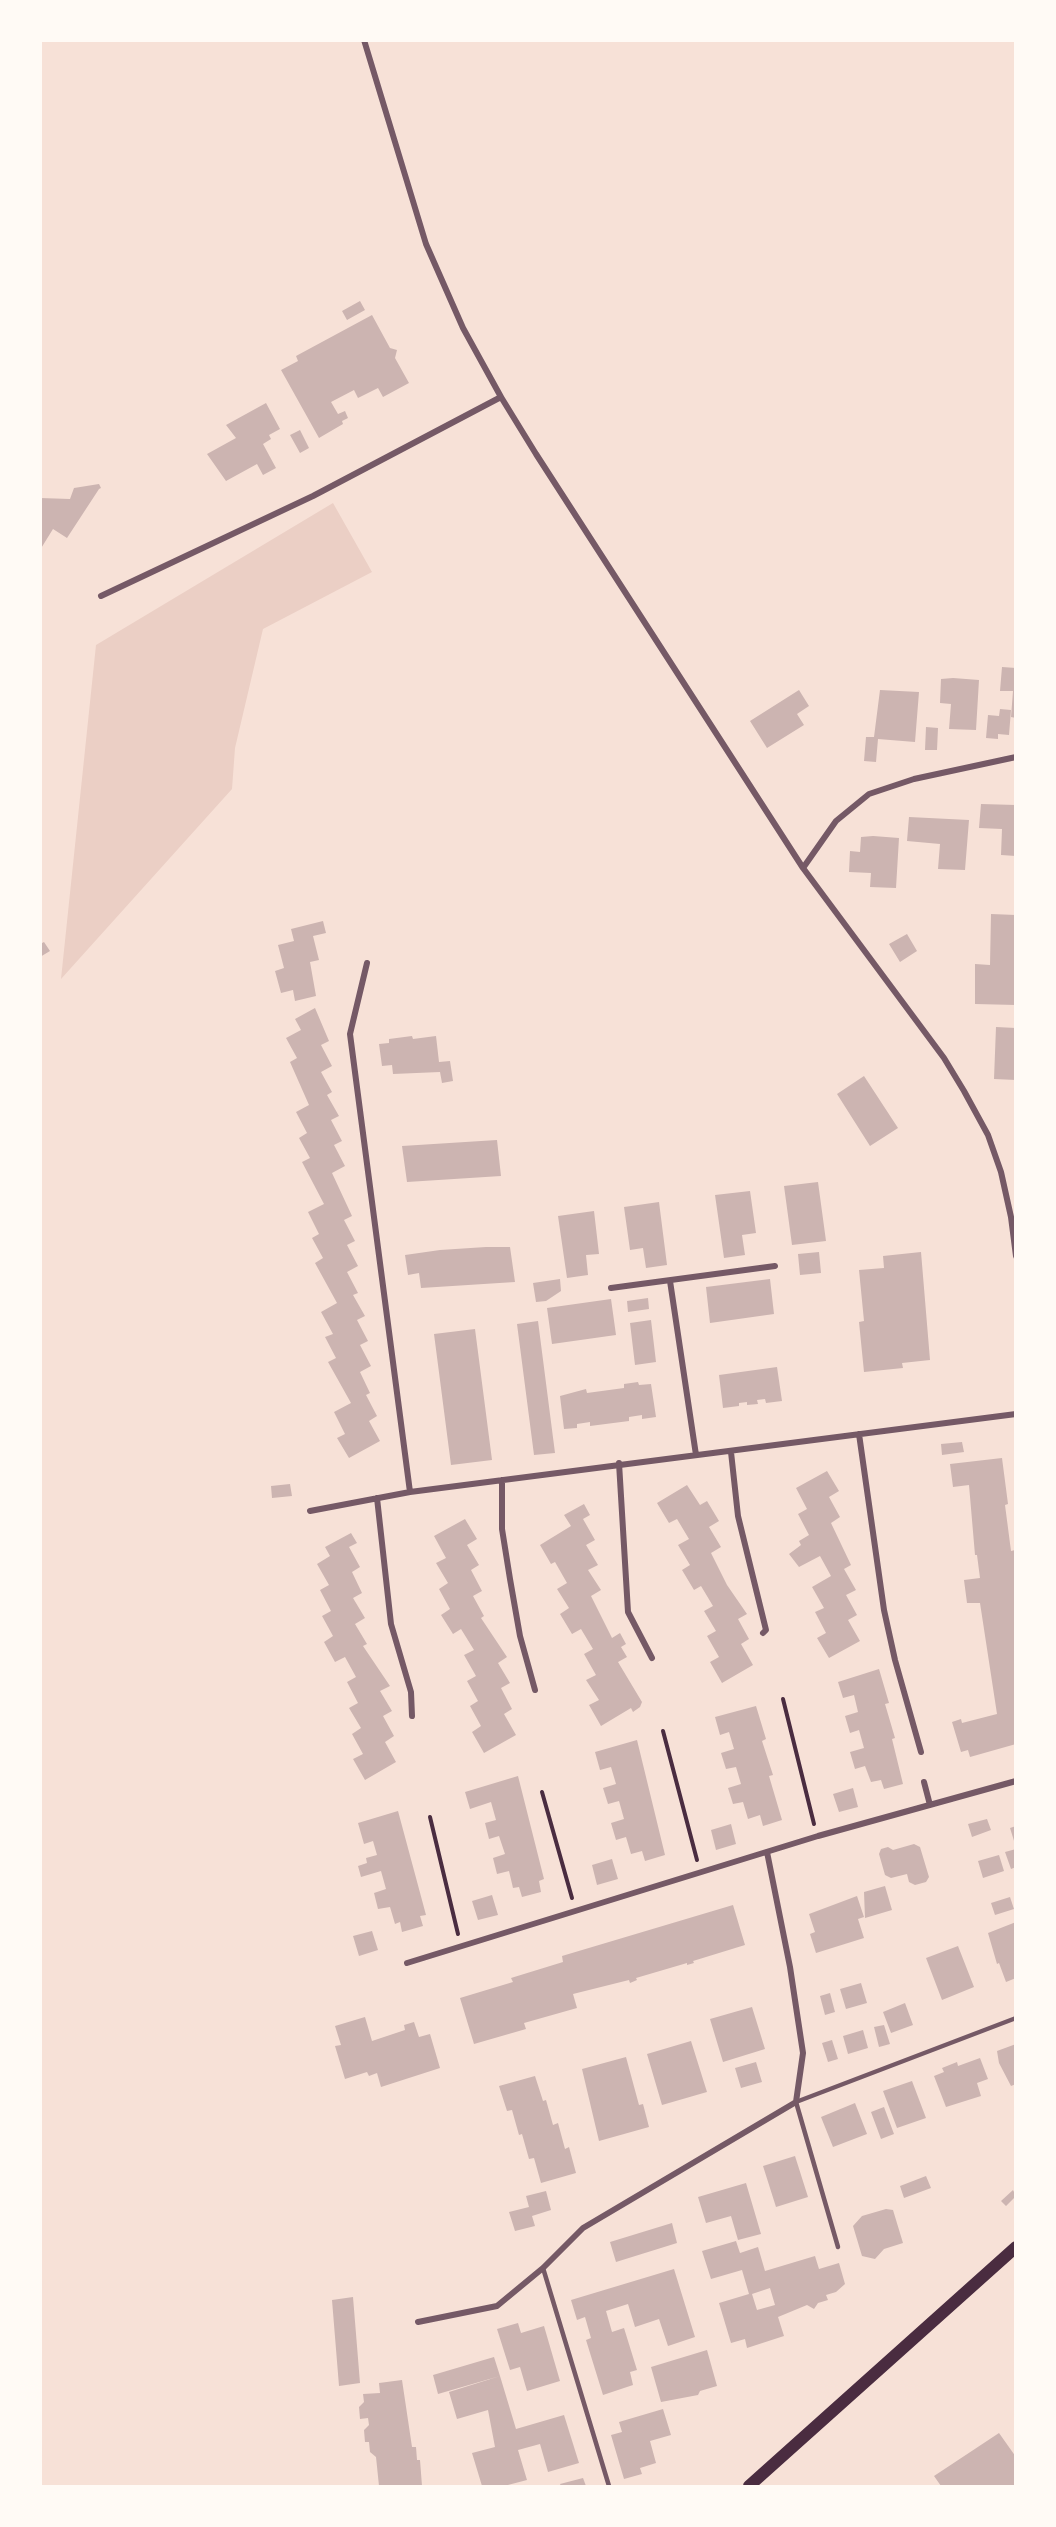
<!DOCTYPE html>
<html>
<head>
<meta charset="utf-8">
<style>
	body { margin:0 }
	#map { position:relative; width:1056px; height:2527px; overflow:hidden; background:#f7e1d7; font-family:Raleway,sans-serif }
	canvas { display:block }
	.frame { position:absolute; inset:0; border:42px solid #fffaf5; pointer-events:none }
</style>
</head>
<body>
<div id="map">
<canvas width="1056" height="2527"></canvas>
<div class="frame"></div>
</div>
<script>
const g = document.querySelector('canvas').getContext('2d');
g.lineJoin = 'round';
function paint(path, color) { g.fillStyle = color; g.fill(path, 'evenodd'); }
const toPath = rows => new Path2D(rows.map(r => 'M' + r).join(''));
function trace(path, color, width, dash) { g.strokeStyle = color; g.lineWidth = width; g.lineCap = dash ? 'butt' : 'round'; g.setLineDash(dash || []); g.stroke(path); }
const green = toPath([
	[333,503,372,572,263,629,235,748,232,789,61,979,96,645]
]);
const building = toPath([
	[360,301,365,310,347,320,342,311],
	[372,315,390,348,397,350,395,358,409,383,383,397,378,388,358,398,354,390,331,402,338,414,345,411,348,418,342,421,343,424,319,438,281,370,298,361,296,356],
	[266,403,280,429,269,435,271,439,263,444,276,468,263,475,257,464,226,481,207,454,236,438,226,425],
	[300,430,309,448,300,453,290,435],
	[99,484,101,488,99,489,67,538,53,529,40,550,40,498,70,499,74,488],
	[1002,667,1016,668,1016,718,1011,717,1013,691,1000,691],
	[953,678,979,680,976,730,949,729,951,704,940,703,941,679],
	[799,690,809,706,797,714,804,725,767,748,750,721],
	[880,690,919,692,915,742,878,739,876,762,864,761,866,737,874,737],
	[1000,709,1011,710,1009,735,998,734,998,739,986,738,988,715,999,716],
	[926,727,938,728,937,750,925,750],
	[981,804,1016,805,1016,856,1001,855,1002,829,979,828],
	[909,817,969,820,965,870,938,869,940,844,907,841],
	[873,836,899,838,896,888,870,887,871,873,849,872,850,851,860,852,861,837],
	[991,914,1016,915,1016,1005,975,1004,975,964,990,965],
	[323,921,326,933,313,936,319,960,310,962,316,996,295,1001,293,990,281,993,275,971,284,968,278,945,294,941,291,929],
	[907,934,917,951,900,962,889,944],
	[44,942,50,951,40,957,40,944],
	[315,1008,329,1041,321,1045,332,1066,321,1072,332,1092,327,1095,339,1116,331,1120,342,1141,334,1145,345,1166,332,1173,352,1216,344,1220,355,1241,347,1245,358,1266,347,1272,358,1293,353,1295,365,1316,357,1320,368,1341,360,1345,371,1366,360,1372,370,1393,366,1395,377,1416,369,1421,380,1441,349,1458,337,1438,345,1434,334,1412,351,1403,328,1362,336,1358,325,1337,333,1334,321,1312,337,1303,315,1263,323,1258,312,1238,319,1234,308,1212,324,1204,302,1162,310,1158,299,1138,307,1133,296,1112,309,1105,290,1062,297,1058,286,1038,301,1030,295,1019],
	[996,1027,1016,1028,1016,1080,994,1079],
	[412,1036,413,1039,436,1036,439,1062,450,1061,453,1081,442,1083,440,1072,393,1074,392,1065,382,1066,379,1044,389,1043,389,1039],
	[864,1076,898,1128,870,1146,837,1094],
	[497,1140,501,1176,407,1182,402,1146],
	[818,1182,826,1241,792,1245,784,1186],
	[750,1191,756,1233,742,1235,745,1255,724,1258,715,1195],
	[659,1202,667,1265,646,1268,643,1248,630,1250,624,1207],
	[594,1211,599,1254,586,1255,588,1275,567,1278,558,1216],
	[486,1247,510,1247,515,1282,421,1288,419,1273,408,1275,405,1255,440,1250],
	[819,1252,821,1273,800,1275,798,1254],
	[921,1252,930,1360,902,1363,903,1368,864,1372,859,1322,864,1321,859,1270,884,1268,883,1256],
	[560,1279,561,1291,546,1301,536,1302,533,1283],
	[770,1279,774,1314,710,1323,706,1287],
	[648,1298,649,1309,628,1312,627,1301],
	[611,1299,616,1335,552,1344,547,1308],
	[651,1320,656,1362,635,1365,630,1323],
	[538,1321,555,1453,534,1455,517,1324],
	[475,1329,492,1460,451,1465,434,1334],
	[777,1367,782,1401,766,1403,765,1399,757,1400,758,1404,747,1405,747,1402,739,1403,739,1406,723,1408,719,1375],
	[638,1382,639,1385,651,1384,656,1417,642,1419,642,1415,629,1417,629,1421,590,1426,590,1422,577,1424,577,1428,564,1429,560,1396,586,1389,587,1393,624,1388,624,1384],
	[962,1442,964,1452,942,1455,941,1444],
	[1002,1458,1008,1504,1005,1505,1011,1551,1015,1550,1016,1555,1016,1744,970,1757,968,1750,961,1752,952,1722,961,1719,962,1723,997,1714,980,1603,967,1603,964,1580,980,1578,977,1555,975,1555,969,1485,953,1487,950,1464],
	[827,1471,839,1491,829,1497,840,1517,831,1523,851,1565,844,1569,856,1590,846,1595,857,1615,848,1620,860,1641,829,1658,817,1638,826,1633,815,1612,824,1608,812,1587,831,1576,820,1556,799,1567,789,1554,801,1545,799,1541,809,1535,798,1514,807,1509,796,1488],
	[290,1484,292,1496,272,1498,271,1486],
	[687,1485,700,1505,707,1501,719,1521,709,1527,721,1547,711,1553,727,1585,747,1614,738,1619,749,1639,741,1644,753,1665,722,1683,710,1662,719,1657,707,1636,716,1631,704,1611,713,1606,701,1586,694,1590,682,1570,690,1565,678,1545,689,1539,677,1519,669,1523,657,1503],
	[584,1504,590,1515,583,1519,595,1540,586,1545,598,1565,588,1570,601,1590,591,1596,612,1638,620,1633,626,1644,621,1647,627,1657,618,1662,642,1702,640,1707,633,1712,631,1708,601,1726,589,1705,599,1700,586,1680,596,1675,584,1654,593,1649,581,1629,572,1634,560,1614,569,1608,557,1589,567,1583,555,1562,551,1564,540,1545,571,1526,564,1515],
	[465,1519,477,1539,467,1545,479,1565,471,1570,482,1591,473,1596,484,1616,481,1618,507,1657,498,1663,510,1683,501,1688,512,1709,504,1714,516,1735,484,1753,472,1732,481,1726,470,1706,478,1701,467,1681,476,1676,464,1655,474,1650,461,1629,453,1634,441,1615,450,1609,439,1589,448,1583,436,1563,446,1558,434,1536],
	[351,1533,357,1543,349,1547,360,1567,352,1572,362,1593,353,1598,365,1618,355,1624,367,1644,363,1646,390,1686,380,1691,392,1711,383,1716,394,1736,385,1742,396,1762,365,1780,353,1759,363,1754,352,1734,361,1728,349,1708,358,1703,347,1682,356,1677,345,1657,335,1662,324,1642,333,1636,322,1616,331,1611,320,1590,329,1585,317,1564,330,1556,325,1547],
	[879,1669,889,1703,885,1704,895,1738,892,1739,903,1784,884,1789,881,1780,871,1782,865,1766,855,1769,850,1752,864,1748,859,1730,850,1733,845,1716,858,1712,854,1695,843,1698,838,1682],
	[756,1706,766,1739,762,1741,773,1775,769,1776,782,1820,763,1826,760,1815,748,1819,743,1802,733,1804,728,1788,741,1784,736,1767,726,1769,721,1753,734,1749,729,1732,720,1735,715,1717],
	[637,1740,665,1855,645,1861,642,1851,631,1854,626,1837,616,1840,611,1823,624,1819,619,1801,608,1804,603,1788,616,1784,611,1767,600,1770,595,1752],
	[518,1776,544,1879,539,1881,541,1892,522,1897,519,1887,513,1888,509,1871,497,1874,493,1858,505,1854,499,1836,489,1839,485,1823,496,1820,491,1802,470,1809,465,1792],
	[853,1788,858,1807,839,1812,833,1794],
	[398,1811,426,1915,420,1916,423,1926,402,1932,400,1922,395,1924,390,1907,378,1909,374,1893,386,1889,381,1871,361,1877,358,1866,367,1863,366,1858,377,1855,373,1841,364,1844,358,1823],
	[987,1819,991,1830,972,1837,968,1824],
	[731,1824,736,1844,716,1850,711,1830],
	[1016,1826,1016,1844,1015,1844,1010,1828],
	[914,1844,920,1847,929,1877,926,1882,915,1885,909,1882,907,1874,891,1878,885,1875,879,1854,881,1849,888,1847,893,1850],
	[1016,1849,1016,1867,1011,1869,1005,1852],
	[999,1855,1004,1871,983,1878,978,1861],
	[612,1859,618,1879,597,1885,592,1865],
	[885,1886,892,1910,865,1918,864,1892],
	[492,1895,498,1915,478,1920,472,1901],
	[857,1896,864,1917,858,1919,864,1938,816,1953,810,1934,815,1932,809,1914],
	[1010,1897,1014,1909,995,1915,991,1903],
	[733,1905,745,1945,693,1961,694,1963,687,1965,687,1963,636,1978,637,1980,630,1983,629,1980,573,1994,577,2008,524,2023,526,2029,474,2044,460,1998,513,1982,511,1978,563,1962,562,1956],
	[1016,1922,1016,1978,1006,1982,999,1963,997,1964,988,1933],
	[372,1931,378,1950,359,1956,353,1936],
	[958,1946,974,1987,942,2000,926,1958],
	[861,1983,867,2003,846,2009,840,1989],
	[830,1993,835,2012,825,2015,820,1996],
	[905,2003,913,2025,891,2033,883,2012],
	[752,2007,765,2049,723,2062,710,2019],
	[365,2017,372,2041,405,2030,404,2025,414,2022,419,2037,430,2034,440,2068,381,2087,377,2073,369,2076,367,2072,345,2079,335,2046,341,2045,335,2026],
	[884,2025,890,2044,879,2047,874,2027],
	[863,2030,868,2048,848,2054,843,2036],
	[832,2040,838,2059,828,2062,822,2043],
	[691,2041,707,2092,662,2105,647,2054],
	[1016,2044,1016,2084,1011,2086,999,2063,997,2051],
	[626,2057,639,2105,643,2104,649,2127,599,2141,582,2069],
	[980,2058,988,2079,977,2083,981,2096,946,2107,934,2076,944,2072,942,2068,957,2062,958,2066],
	[756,2062,762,2082,741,2088,735,2068],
	[535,2076,543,2101,546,2100,553,2125,558,2123,565,2149,569,2147,576,2173,541,2183,534,2158,529,2159,522,2134,519,2135,512,2110,507,2111,499,2086],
	[912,2081,926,2118,897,2128,883,2091],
	[855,2103,867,2134,833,2147,821,2117],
	[884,2107,894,2134,881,2139,871,2112],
	[795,2156,808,2197,776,2207,763,2166],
	[926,2176,931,2188,904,2198,900,2186],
	[746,2183,761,2234,738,2240,731,2216,706,2223,698,2197],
	[1013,2190,1016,2196,1006,2206,1001,2201],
	[546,2191,551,2210,532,2216,535,2226,515,2231,509,2212,529,2207,526,2196],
	[886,2209,893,2210,903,2243,884,2249,875,2259,862,2256,853,2226,862,2216],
	[672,2223,677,2243,616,2262,610,2242],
	[736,2241,740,2253,758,2247,765,2271,815,2256,819,2269,839,2263,845,2284,836,2292,826,2295,828,2300,818,2303,814,2309,807,2305,778,2317,784,2336,747,2348,745,2339,731,2343,719,2303,749,2294,742,2270,711,2279,702,2251],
	[770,2288,775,2305,757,2310,752,2294],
	[674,2269,695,2337,668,2346,659,2319,635,2327,628,2304,606,2311,612,2332,624,2328,637,2370,630,2372,633,2385,603,2395,586,2340,591,2338,585,2317,577,2320,571,2300],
	[353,2297,360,2383,339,2386,332,2300],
	[518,2323,521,2333,544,2326,560,2381,527,2391,520,2367,510,2370,497,2329],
	[707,2350,717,2386,700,2391,698,2395,661,2402,651,2367],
	[494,2357,500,2376,438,2394,433,2375],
	[500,2376,516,2429,564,2415,579,2463,548,2472,540,2444,518,2450,527,2480,504,2486,482,2486,472,2453,495,2447,488,2410,457,2419,449,2392],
	[402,2380,412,2447,416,2447,417,2460,420,2460,422,2486,379,2486,376,2457,370,2452,369,2442,365,2442,364,2430,369,2425,368,2418,360,2419,359,2407,364,2402,363,2394,380,2393,379,2383],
	[663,2409,671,2435,650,2441,656,2463,640,2468,642,2474,624,2479,611,2435,622,2432,619,2422],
	[999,2433,1016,2457,1016,2486,941,2486,934,2476],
	[583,2478,586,2486,561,2486,560,2484]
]);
const path = toPath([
	[783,1699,814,1824],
	[663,1731,697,1860],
	[542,1792,572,1898],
	[430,1817,458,1934]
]);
const service = toPath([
	[838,2247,796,2102,1016,2018],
	[543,2268,609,2486]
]);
const minor = toPath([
	[364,40,426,244,463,328,501,397,536,454,803,868,944,1058,964,1091,988,1135,1001,1172,1011,1217,1016,1256],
	[101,596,313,496,501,397],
	[803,868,836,821,869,794,914,779,1016,757],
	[367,963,350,1034,410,1492],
	[670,1281,696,1455],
	[611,1288,775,1266],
	[859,1434,884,1610,895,1660,921,1752],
	[731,1452,738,1516,766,1630,763,1633],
	[619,1463,628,1612,652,1658],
	[502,1480,502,1529,510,1579,520,1636,535,1690],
	[377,1498,391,1624,411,1692,412,1716],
	[310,1511,410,1492,1016,1414],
	[924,1782,930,1805],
	[407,1963,818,1836,1016,1781],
	[418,2322,497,2306,543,2268,583,2228,796,2102,803,2053,790,1967,767,1852]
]);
const secondary = toPath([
	[749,2486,1016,2247]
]);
paint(green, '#ebcfc5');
paint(building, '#ccb4b1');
trace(path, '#4a2c40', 4);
trace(service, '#755966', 4.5);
trace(minor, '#755966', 6);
trace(secondary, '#4a2c40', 12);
</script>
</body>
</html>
